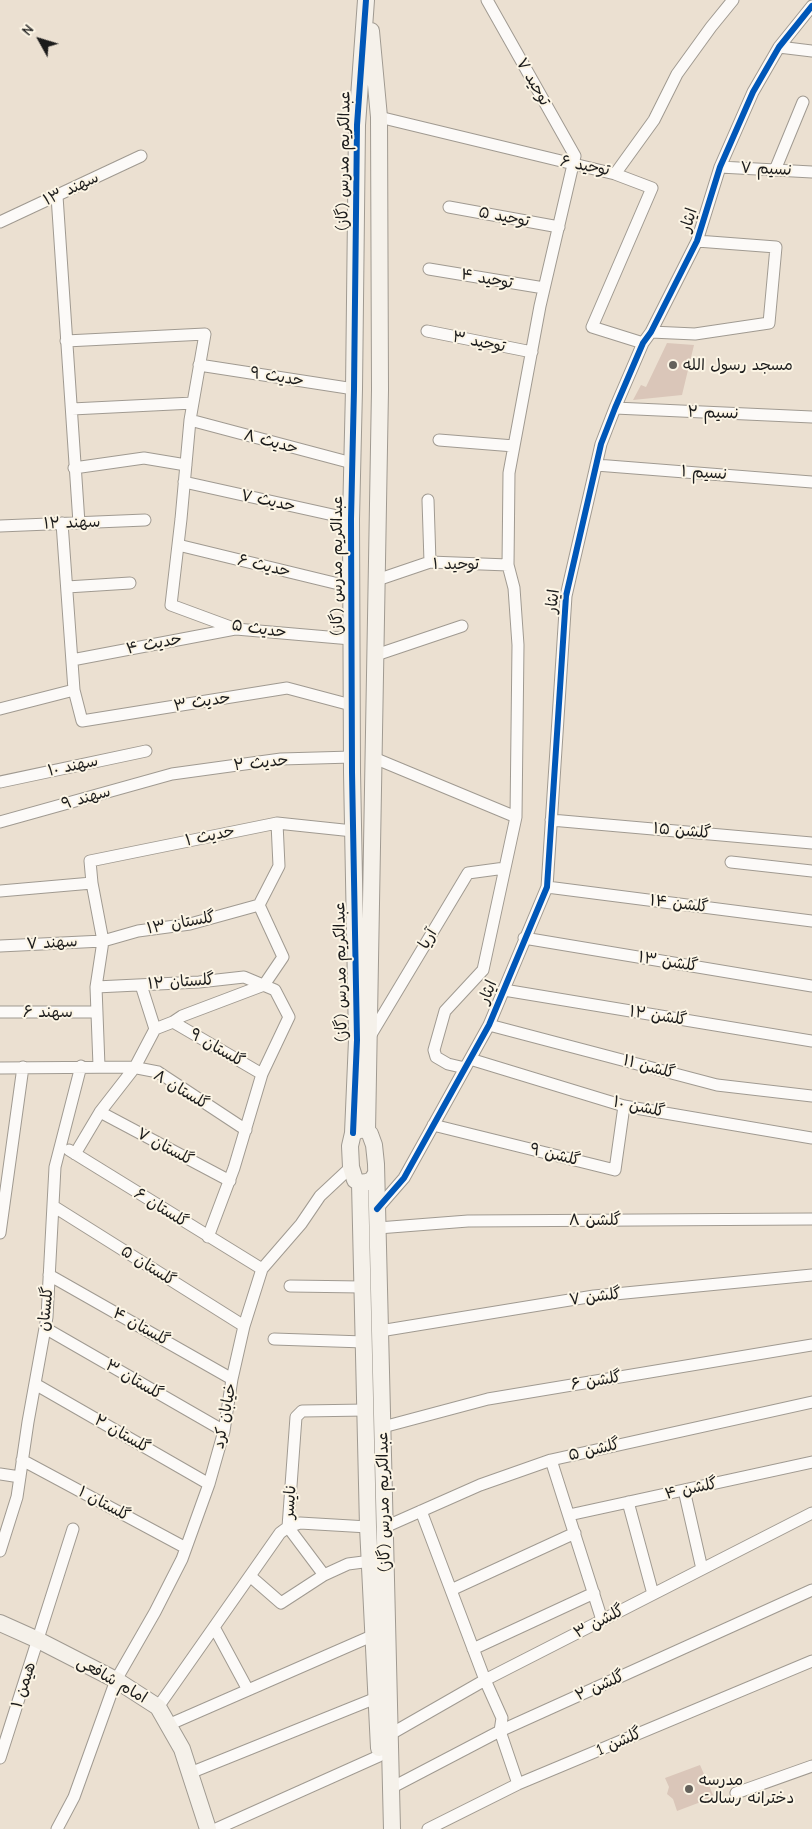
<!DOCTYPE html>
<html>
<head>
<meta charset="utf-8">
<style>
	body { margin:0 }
	#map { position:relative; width:812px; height:1829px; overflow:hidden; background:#ebe0d1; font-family:"Comic Neue",sans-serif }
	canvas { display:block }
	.north { position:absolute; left:15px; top:15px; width:50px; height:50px; -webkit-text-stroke:4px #fcf5e5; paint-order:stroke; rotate:309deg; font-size:14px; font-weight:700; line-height:20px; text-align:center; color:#1c1c1c }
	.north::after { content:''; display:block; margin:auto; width:18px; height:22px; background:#1c1c1c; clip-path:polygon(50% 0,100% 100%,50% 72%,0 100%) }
</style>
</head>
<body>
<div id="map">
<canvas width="812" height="1829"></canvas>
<div class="north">N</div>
</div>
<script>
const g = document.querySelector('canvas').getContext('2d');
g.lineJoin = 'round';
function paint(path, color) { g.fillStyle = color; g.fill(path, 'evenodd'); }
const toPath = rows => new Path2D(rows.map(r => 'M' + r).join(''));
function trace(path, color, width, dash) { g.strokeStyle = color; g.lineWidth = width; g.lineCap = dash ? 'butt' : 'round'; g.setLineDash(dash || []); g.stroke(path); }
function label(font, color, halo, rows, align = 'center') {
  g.font = font + ' "Comic Neue","Playpen Sans Arabic",sans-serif'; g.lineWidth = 4; g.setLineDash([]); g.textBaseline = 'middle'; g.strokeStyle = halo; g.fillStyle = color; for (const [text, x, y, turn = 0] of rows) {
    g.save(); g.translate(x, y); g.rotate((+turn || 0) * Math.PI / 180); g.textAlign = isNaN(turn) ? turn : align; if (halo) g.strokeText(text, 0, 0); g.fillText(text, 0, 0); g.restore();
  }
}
const building = toPath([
	[667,343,694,345,682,395,633,400,641,385,646,387],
	[700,1765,714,1797,677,1811,673,1799,667,1794,669,1787,665,1778]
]);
const street = toPath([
	[779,47,812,51],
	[379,117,615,174,654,120,677,74,711,27,733,0],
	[720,167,812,172],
	[775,170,803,102],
	[615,174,652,188,592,327,643,343],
	[57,196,79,523],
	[449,207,559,227],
	[0,222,141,156],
	[429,269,544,288],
	[427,331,532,352],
	[651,332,695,334,769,323,776,247,697,241],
	[66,341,205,334,190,420,181,519,171,605,236,629,351,639],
	[199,365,354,389],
	[615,408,812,417],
	[72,409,193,403],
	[190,420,352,463],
	[439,440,514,446],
	[596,465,812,482],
	[74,468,144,458,186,465],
	[184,482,351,519],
	[428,500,430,562],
	[62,523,74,690,82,721,287,688,351,705],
	[0,526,145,520],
	[178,545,351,587],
	[377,580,430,562,508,565],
	[67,587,130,583],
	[376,655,462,626],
	[72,660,235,629],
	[0,709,74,690],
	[374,758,516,817],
	[0,782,146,751],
	[551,820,812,843],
	[0,822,172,774,281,759,352,757],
	[731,862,812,871],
	[547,887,812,921],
	[0,891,92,883],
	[259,905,283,957,264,985],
	[259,905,279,866,277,823],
	[524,938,812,986],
	[0,946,103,941,138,931,190,924,259,905],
	[141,985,155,1029],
	[96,987,199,982,244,977,275,990,289,1017,262,1074,234,1168,208,1237],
	[504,990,812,1041],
	[0,1012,97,1012],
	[173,1022,262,1074],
	[489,1025,717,1085,812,1096],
	[369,1038,468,873,505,868],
	[470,1059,624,1106,812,1138],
	[99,1066,96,987,103,941,92,883,90,861,277,823,353,831],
	[0,1068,132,1067,158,1072,246,1130],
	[465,1068,448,1064,436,1057,434,1050,445,1011,483,970,516,817,518,645,514,588,508,565,509,473,540,306,575,156,487,0],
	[100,1112,230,1181],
	[433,1125,615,1170,624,1106],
	[69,1150,262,1269],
	[75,1154,100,1112,135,1067,155,1029,173,1022,182,1016,264,985],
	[53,1206,244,1326],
	[377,1209,404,1178,489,1025,547,887,566,596,601,444,615,408,643,343,651,332,697,241,720,167,753,92,779,47,812,6],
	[378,1228,468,1221,812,1219],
	[0,1233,23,1067],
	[49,1275,232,1379],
	[290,1286,362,1287],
	[45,1328,224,1431],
	[380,1331,594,1296,812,1275],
	[274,1339,364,1342],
	[35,1384,209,1484],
	[383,1427,488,1399,812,1345],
	[22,1460,186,1548],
	[551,1460,602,1620],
	[0,1474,20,1477],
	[684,1490,702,1569],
	[628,1502,653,1594],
	[421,1511,485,1680,502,1718,500,1731,518,1784],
	[569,1515,812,1462],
	[385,1527,480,1485,551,1460,812,1402],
	[0,1551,17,1497,28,1422,47,1317,55,1167,81,1066],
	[324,1575,288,1527,296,1417,302,1411,366,1410],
	[250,1576,281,1603,324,1575,348,1564,371,1561],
	[451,1590,575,1533],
	[214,1627,248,1690],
	[473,1649,594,1593],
	[158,1707,280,1533,288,1527,300,1523,368,1527],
	[168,1725,374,1635],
	[389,1735,485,1680,812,1513],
	[0,1758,73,1529],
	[190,1773,376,1698],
	[391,1788,500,1731,812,1590],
	[736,1793,812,1766],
	[57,1829,74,1797,116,1680,155,1612,182,1559,209,1484,224,1431,232,1379,244,1326,262,1269,301,1224,320,1196,351,1167],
	[216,1829,379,1756],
	[428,1829,518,1784,812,1661]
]);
const secondary = toPath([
	[367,1131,380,390,379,117,371,31],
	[353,1133,357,1040,352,772,351,519,354,389,357,125,366,0],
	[375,1175,372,1180,367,1182,360,1183,355,1180,351,1167,350,1146,353,1133,357,1131,362,1129,367,1131,370,1134,374,1145,376,1164,392,1829],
	[360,1183,368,1527,379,1748],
	[0,1623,38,1640,116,1680,158,1707,182,1749,208,1829]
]);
const cycleway = toPath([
	[353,1133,357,1040,352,772,351,519,354,389,357,125,366,0],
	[377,1209,404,1178,489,1025,547,887,566,596,601,444,615,408,643,343,651,332,697,241,720,167,753,92,779,47,812,6]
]);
const markers = [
	[673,365,5,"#64615b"],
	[689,1789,5,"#64615b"]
];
const streetNames = [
	["توحید ۷",533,82,60],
	["عبدالکریم مدرس (گاز)",344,161,-89],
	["توحید ۶",585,166,11],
	["نسیم ۷",766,169,3],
	["سهند ۱۳",71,189,-25],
	["توحید ۵",504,217,11],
	["ایثار",689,220,-72],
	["توحید ۴",487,279,10],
	["توحید ۳",479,342,11],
	["حدیث ۹",277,377,9],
	["نسیم ۲",713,413,2],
	["حدیث ۸",271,442,15],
	["نسیم ۱",704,473,4],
	["حدیث ۷",268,501,12],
	["سهند ۱۲",72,523,-2],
	["توحید ۱",456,564],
	["حدیث ۶",264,566,13],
	["عبدالکریم مدرس (گاز)",337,566,-90],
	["ایثار",553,601,-83],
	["حدیث ۵",259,629,8],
	["حدیث ۴",154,644,-11],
	["حدیث ۳",202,702,-9],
	["حدیث ۲",261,763,-6],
	["سهند ۱۰",73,766,-12],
	["سهند ۹",86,798,-16],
	["گلشن ۱۵",682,831,5],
	["حدیث ۱",210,836,-12],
	["گلشن ۱۴",679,904,7],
	["گلستان ۱۳",181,923,-10],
	["آریا",428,939,-59],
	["سهند ۷",52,943,-3],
	["گلشن ۱۳",668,962,9],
	["عبدالکریم مدرس (گاز)",341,972,-91],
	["گلستان ۱۲",181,982,-4],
	["ایثار",488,992,-67],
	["سهند ۶",48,1012],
	["گلشن ۱۲",658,1016,9],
	["گلستان ۹",217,1048,30],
	["گلشن ۱۱",649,1067,15],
	["گلستان ۸",181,1090,31],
	["گلشن ۱۰",639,1107,12],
	["گلستان ۷",165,1147,28],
	["گلشن ۹",555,1155,14],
	["گلستان ۶",161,1208,32],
	["گلشن ۸",595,1220],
	["گلستان ۵",148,1266,32],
	["گلشن ۷",595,1297,-7],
	["گلستان",46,1309,-84],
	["گلستان ۴",141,1327,29],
	["گلستان ۳",134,1380,30],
	["گلشن ۶",596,1381,-9],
	["خیابان کرد",225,1416,-79],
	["گلستان ۲",122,1434,30],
	["گلشن ۵",594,1450,-13],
	["گلشن ۴",691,1489,-12],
	["نایسر",290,1502,-86],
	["عبدالکریم مدرس (گاز)",384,1502,-91],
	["گلستان ۱",104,1504,28],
	["گلشن ۳",599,1622,-27],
	["امام شافعی",112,1680,30],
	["هیمن ۱",24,1685,-72],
	["گلشن ۲",600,1686,-24],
	["گلشن 1",619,1742,-23]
];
const poiNames = [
	["مسجد رسول الله",683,365],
	["مدرسه",699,1780],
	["دخترانه رسالت",699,1798]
];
paint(building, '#dac6b9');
trace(street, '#a09a91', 13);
trace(secondary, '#a09a91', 18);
trace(street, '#fcfaf8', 11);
trace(secondary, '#f5f1ea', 16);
trace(cycleway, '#0057b8', 6);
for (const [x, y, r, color] of markers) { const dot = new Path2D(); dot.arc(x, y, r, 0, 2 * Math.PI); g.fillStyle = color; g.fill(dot); trace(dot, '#fcf5e5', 2); }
label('16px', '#1c1c1c', '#fcf5e5', streetNames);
label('16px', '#1c1c1c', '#fcf5e5', poiNames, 'left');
</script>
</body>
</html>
